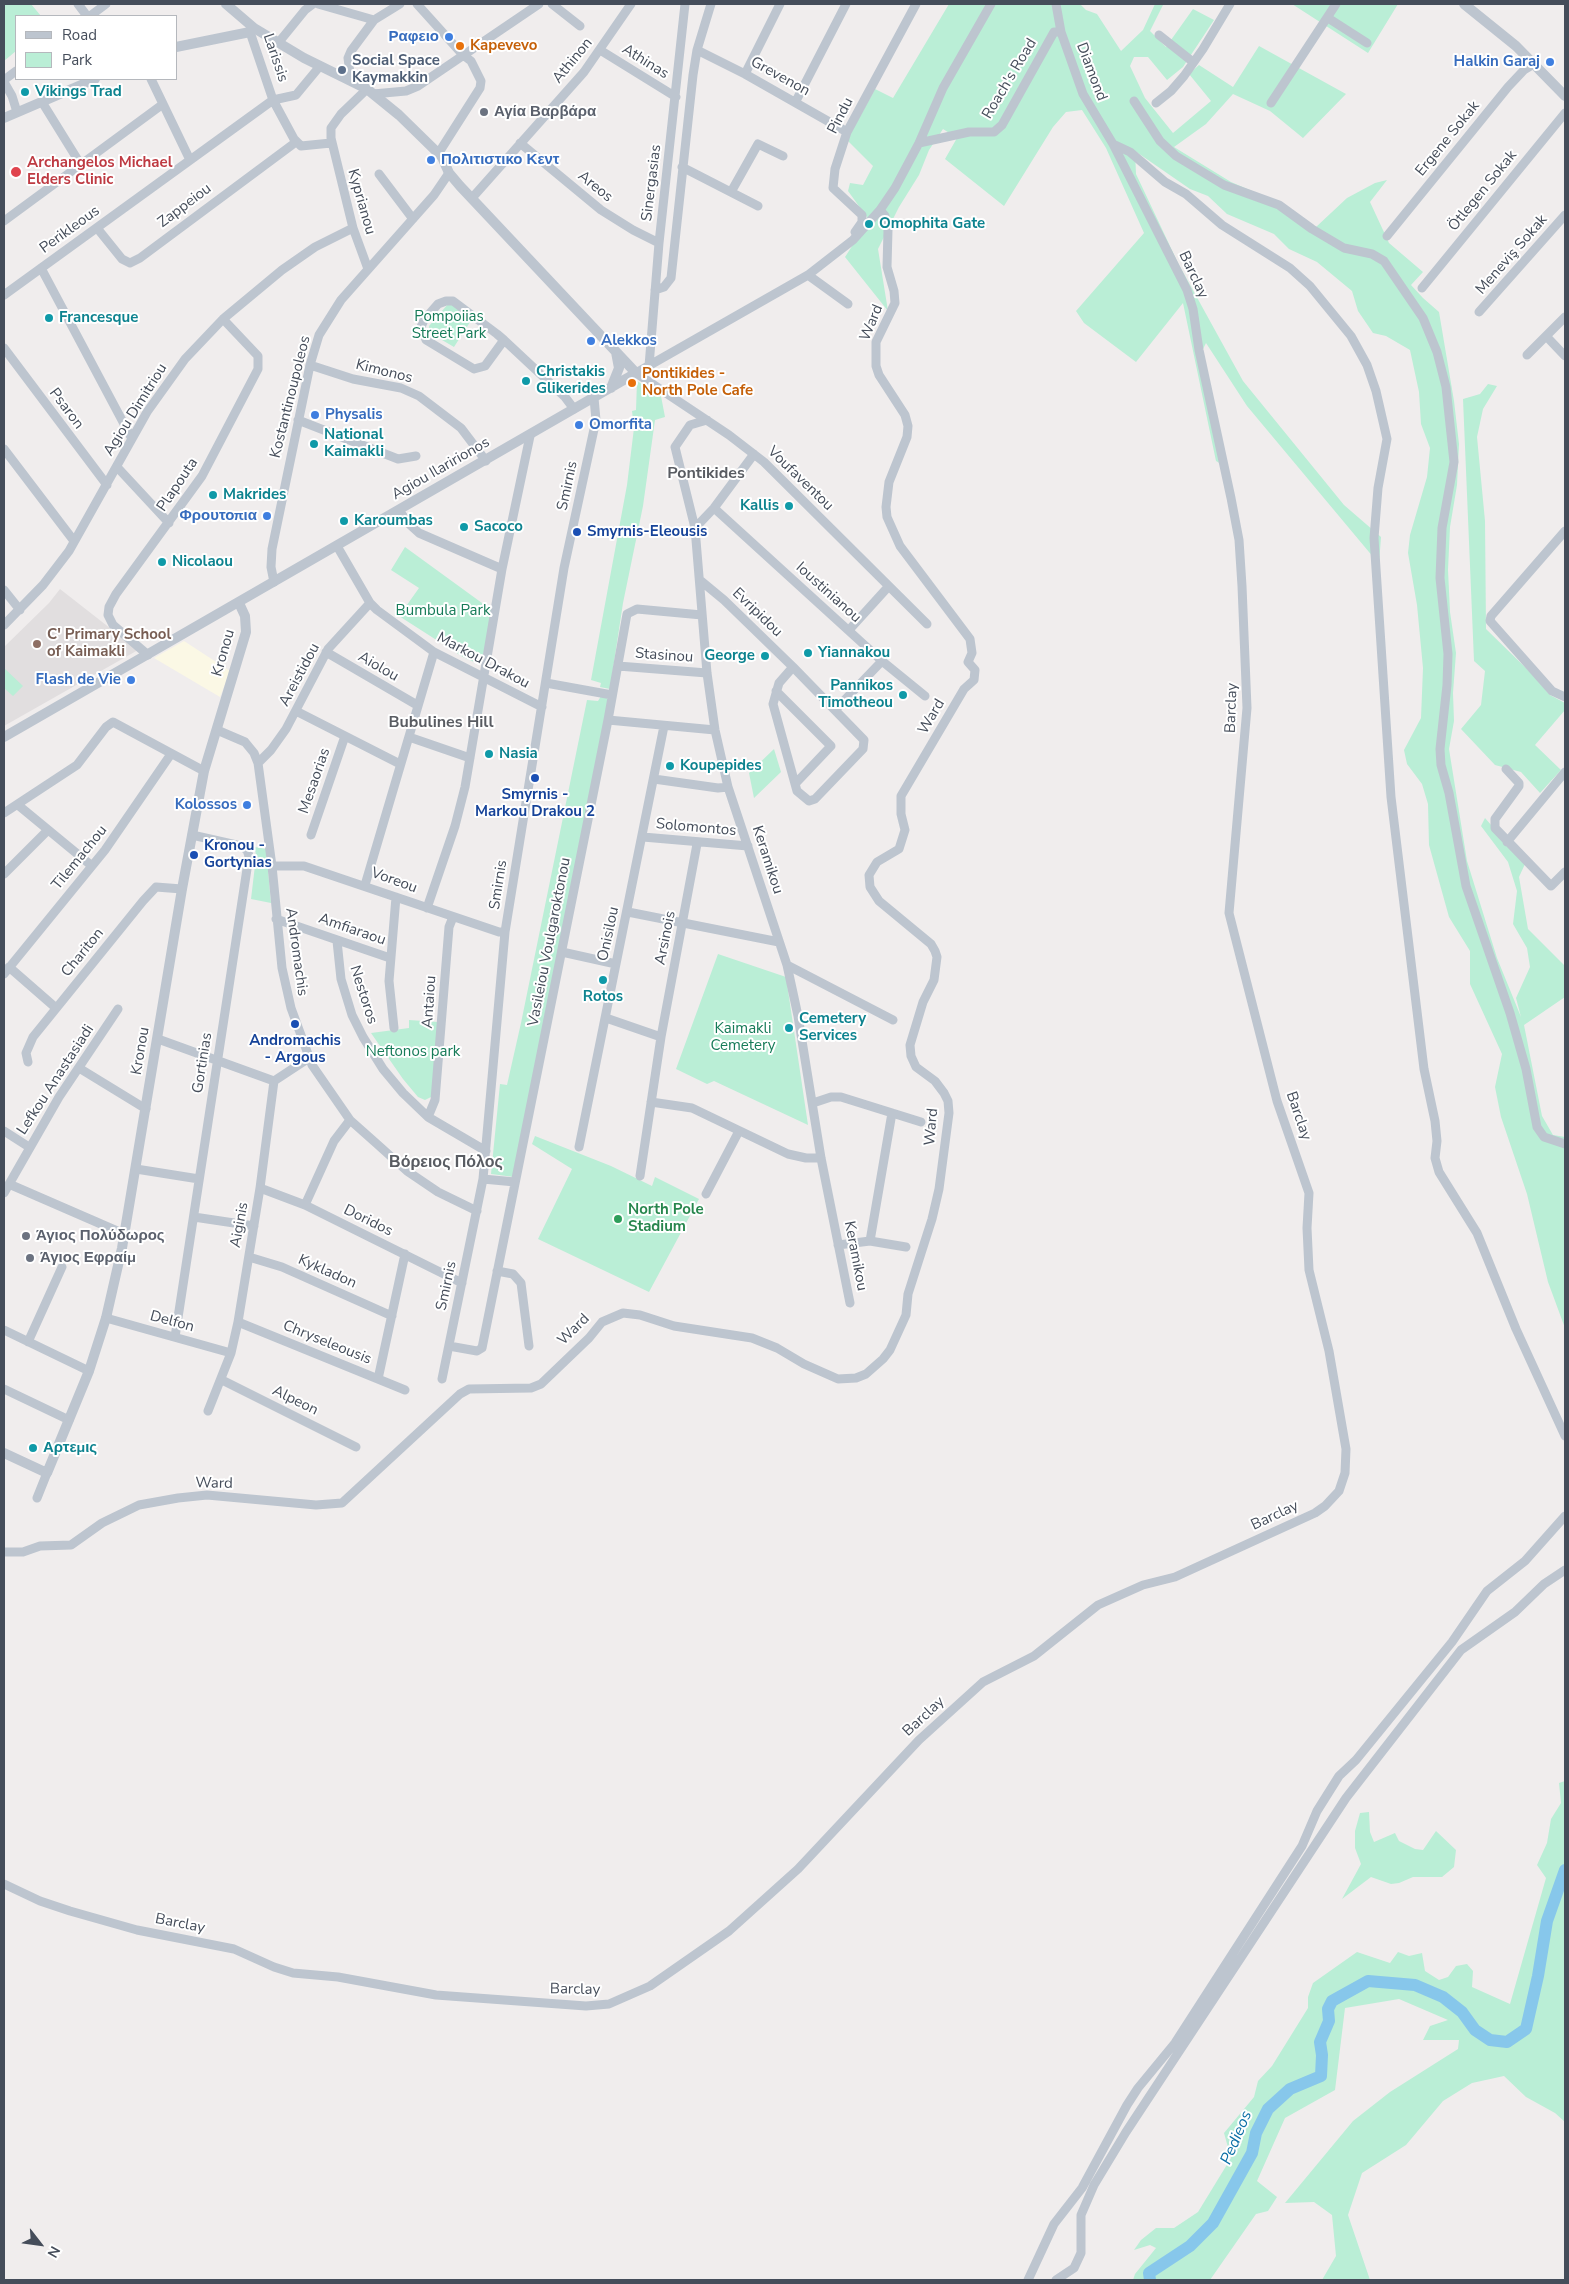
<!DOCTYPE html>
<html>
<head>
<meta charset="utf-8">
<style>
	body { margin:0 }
	#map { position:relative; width:1569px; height:2284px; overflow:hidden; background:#f0eded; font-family:"Nunito Sans",sans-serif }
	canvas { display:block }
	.frame { position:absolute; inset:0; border:5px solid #454d5a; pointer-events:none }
	.legend { position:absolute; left:15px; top:15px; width:162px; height:65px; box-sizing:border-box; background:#fff; border:1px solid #b5b8bd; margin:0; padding:6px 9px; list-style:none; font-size:15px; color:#454d5a }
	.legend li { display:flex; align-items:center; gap:10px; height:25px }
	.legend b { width:25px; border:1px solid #b5b8bd }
	.north { position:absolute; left:15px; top:2219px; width:50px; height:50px; -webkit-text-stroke:4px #fff; paint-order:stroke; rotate:120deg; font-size:14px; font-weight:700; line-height:20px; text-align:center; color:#454d5a }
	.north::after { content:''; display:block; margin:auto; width:18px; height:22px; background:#454d5a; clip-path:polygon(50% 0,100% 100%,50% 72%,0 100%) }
</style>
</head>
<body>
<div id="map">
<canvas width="1569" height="2284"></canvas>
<div class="frame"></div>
<ul class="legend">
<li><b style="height:6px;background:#bdc5cf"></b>Road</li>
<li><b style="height:14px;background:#baeed6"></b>Park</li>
</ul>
<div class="north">N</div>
</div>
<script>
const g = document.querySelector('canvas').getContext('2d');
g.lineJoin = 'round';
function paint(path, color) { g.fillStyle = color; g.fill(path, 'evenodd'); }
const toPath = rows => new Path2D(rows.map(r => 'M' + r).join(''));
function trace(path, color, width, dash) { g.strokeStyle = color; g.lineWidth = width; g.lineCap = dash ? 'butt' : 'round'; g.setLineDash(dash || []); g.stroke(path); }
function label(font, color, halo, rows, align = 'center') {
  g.font = font + ' "Nunito Sans",sans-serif'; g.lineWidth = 4; g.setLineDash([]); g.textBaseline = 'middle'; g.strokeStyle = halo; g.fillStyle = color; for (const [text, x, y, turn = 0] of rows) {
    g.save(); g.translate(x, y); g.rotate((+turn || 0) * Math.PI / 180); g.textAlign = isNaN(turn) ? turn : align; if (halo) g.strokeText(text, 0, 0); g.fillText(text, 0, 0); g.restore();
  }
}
const commercial = toPath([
	[184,641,230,671,220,697,154,658]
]);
const education = toPath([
	[60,589,138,650,4,726,4,647,49,603]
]);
const green = toPath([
	[4,4,31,4,41,16,16,16,16,51,4,61],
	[949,4,1080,4,1086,10,1097,14,1121,51,1143,30,1155,4,1163,5,1150,31,1166,47,1193,9,1214,20,1183,67,1167,80,1148,57,1134,57,1130,66,1145,98,1173,133,1211,101,1189,74,1199,65,1233,87,1259,46,1346,94,1303,138,1270,111,1233,94,1206,124,1174,147,1231,182,1273,200,1316,227,1347,198,1375,183,1387,180,1370,202,1389,243,1423,272,1411,285,1423,298,1439,312,1454,401,1459,444,1457,485,1450,527,1448,570,1450,612,1456,653,1453,693,1454,721,1449,749,1467,861,1497,958,1521,1017,1516,998,1530,967,1527,948,1513,924,1517,891,1508,862,1481,826,1485,818,1525,864,1519,877,1528,929,1565,966,1565,997,1524,1025,1542,1116,1553,1135,1565,1137,1565,1328,1548,1282,1527,1194,1501,1117,1495,1087,1502,1054,1470,984,1470,951,1449,917,1429,845,1428,804,1422,784,1407,764,1404,750,1421,718,1423,668,1417,605,1408,553,1410,535,1427,477,1430,448,1421,424,1419,392,1410,350,1386,336,1373,333,1358,311,1352,291,1317,262,1289,249,1274,234,1227,214,1208,196,1190,189,1135,151,1136,174,1178,263,1243,381,1344,505,1381,537,1379,564,1247,406,1206,343,1202,351,1228,468,1216,461,1183,303,1136,362,1084,323,1076,311,1144,233,1106,148,1082,110,1066,112,1053,127,1004,206,945,159,957,138,943,129,929,150,919,175,899,207,878,249,888,311,845,257,869,220,848,191,850,183,863,185,873,166,847,140,875,89,893,98],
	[1292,4,1398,4,1368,53],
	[448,304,452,304,472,319,454,347,430,333,429,326],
	[637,381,661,396,665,417,655,420,643,506,623,603,610,689,600,687,601,683,591,680,627,485,634,428,632,411,636,410],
	[1488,384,1497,386,1483,409,1477,437,1485,521,1486,629,1530,672,1550,695,1565,703,1565,710,1535,745,1561,770,1540,793,1521,772,1495,765,1461,729,1481,705,1485,671,1474,661,1463,399,1480,394],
	[405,547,493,611,483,656,479,661,474,662,463,657,399,616,419,588,391,570],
	[4,668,23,686,13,696,4,688],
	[601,696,609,699,514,1177,491,1174,500,1084,507,1085,521,1023,587,700,598,701],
	[774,749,781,772,754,798,749,773],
	[255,847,266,849,271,903,251,899,256,857],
	[718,954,786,977,808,1125,714,1081,707,1084,676,1069],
	[409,1020,438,1022,433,1096,425,1100,418,1097,403,1079,371,1033,409,1028],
	[535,1136,611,1166,652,1186,655,1177,699,1199,649,1292,538,1239,572,1169,532,1144],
	[1565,1781,1565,2122,1555,2113,1526,2097,1504,2076,1472,2083,1443,2101,1406,2145,1362,2173,1348,2215,1370,2280,1322,2280,1336,2256,1332,2215,1314,2202,1285,2203,1353,2121,1390,2092,1458,2049,1459,2040,1423,2040,1430,2026,1448,2020,1399,1999,1345,2008,1335,2090,1285,2118,1257,2181,1277,2197,1268,2211,1256,2214,1210,2280,1133,2280,1135,2274,1156,2248,1150,2245,1134,2250,1141,2240,1156,2228,1174,2228,1198,2212,1231,2158,1224,2133,1254,2097,1258,2081,1272,2066,1308,2008,1308,1997,1313,1983,1357,1952,1390,1963,1398,1952,1409,1956,1422,1953,1425,1971,1439,1980,1448,1977,1456,1966,1467,1964,1473,1971,1472,1987,1510,2004,1546,1878,1537,1865,1547,1843,1551,1819,1561,1803,1559,1783],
	[1369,1812,1370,1832,1374,1842,1395,1833,1399,1841,1415,1849,1423,1850,1436,1831,1456,1850,1454,1867,1442,1877,1413,1877,1399,1883,1391,1884,1371,1877,1342,1899,1361,1864,1355,1848,1355,1831,1360,1813]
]);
const river = toPath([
	[1150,2280,1149,2273,1190,2246,1213,2223,1252,2153,1256,2133,1268,2109,1290,2089,1321,2076,1322,2055,1320,2042,1329,2021,1328,2009,1332,2001,1368,1981,1415,1985,1443,1997,1462,2012,1475,2030,1490,2040,1507,2042,1526,2029,1538,1976,1547,1921,1565,1870]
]);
const minor = toPath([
	[78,4,87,16],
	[318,4,374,20],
	[417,4,463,55,471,61,481,81,480,88,438,154],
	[552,4,580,26],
	[90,16,106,4],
	[1328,18,1367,43],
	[250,32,273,100,294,139,301,146,331,143],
	[1159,35,1193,62],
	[279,42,305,10,313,4],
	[600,50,676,97],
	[697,50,745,74,847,132],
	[745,74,780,4],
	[151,79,190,160],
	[4,80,16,71],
	[351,81,348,58,351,51,374,20,400,4],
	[4,82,12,96,17,112],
	[367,89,341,114,331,128,331,138,353,228,368,269],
	[373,94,406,91,418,86,539,4],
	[796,101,846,4],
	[1134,101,1160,141,1176,156,1224,185,1279,205,1312,229,1344,248,1372,254,1384,261,1423,318,1437,352,1446,387,1454,462,1442,528,1440,578,1448,654,1447,685,1440,749,1441,765,1449,793,1466,886,1510,1013,1526,1069,1537,1127,1544,1137,1565,1144],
	[42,102,81,165],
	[1156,103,1171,91,1184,76,1203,49,1230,4],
	[1271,103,1336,4],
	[520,143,601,210,633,230,659,243],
	[919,143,969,132,994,132,1002,125,1054,32,1061,32],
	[1113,144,1130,152,1165,182,1186,194,1222,225,1290,268,1310,286,1351,336,1367,365,1376,391,1387,439,1378,488,1374,538,1391,797,1424,1069,1435,1121,1437,1141,1435,1158,1439,1172,1477,1233,1516,1329,1565,1436],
	[682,167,758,206],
	[379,174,413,219],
	[731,192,758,144,783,156],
	[472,198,584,72,631,4],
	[880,210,853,240,808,275,636,373,729,435,764,462,927,624],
	[4,221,163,104],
	[97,228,122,259,130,263,140,258,296,142],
	[855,232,862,222,862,215,833,188,835,169,847,132,916,4],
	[1387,236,1508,87,1524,70,1534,64],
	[41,268,132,439],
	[808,275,848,304],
	[1422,288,1565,113],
	[655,290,664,287,671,278,693,75,697,50,711,4],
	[4,295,273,100,296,95,320,66],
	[1479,312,1565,215],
	[1546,336,1565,356],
	[504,340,485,366,474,369,426,340,421,327,424,320,438,304,446,301,453,301,497,334,504,340,565,397,574,409],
	[4,348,107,485],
	[1527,355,1565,317],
	[310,365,353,379,401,388,419,396,461,428,486,461],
	[649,366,659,243,685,4],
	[298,420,398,459,416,456],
	[707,420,690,425,675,447,695,528,707,673,715,730,728,787,787,965,798,1016,821,1158,850,1303],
	[4,449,74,541],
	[117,467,169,523],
	[714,508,882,661,925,696],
	[399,510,408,523,419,533,502,569],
	[695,528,714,508,754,454],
	[1565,531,1491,616,1490,621,1552,691,1565,697],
	[337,546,370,603,377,610,434,652,542,707],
	[701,581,724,600,793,667,864,740,863,749,815,799,809,801,797,791,773,704,779,683,793,667],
	[274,582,271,567,272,549,310,365,319,335,341,300,434,195,449,173],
	[4,590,20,610],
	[4,625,43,585,69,551,147,412,185,359,223,319,282,270,315,247,353,228],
	[849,630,888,587],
	[326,652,417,705],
	[148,655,113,625,108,615,109,607,116,594,202,476,258,369,258,356,223,319],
	[618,666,707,673],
	[546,683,612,695],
	[776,691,831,746,795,784],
	[835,710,882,661],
	[296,711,400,764],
	[608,720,715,730],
	[217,730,245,742,254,753,258,763,272,866,282,968,291,1008,312,1065,350,1120,377,1144,407,1171,438,1192,477,1211],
	[409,737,470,758],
	[258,763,271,750,286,729,328,649,370,603],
	[1506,769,1519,783,1519,786,1495,819,1495,828,1551,886,1565,872],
	[654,779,718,788,728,787],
	[18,805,92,866],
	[4,813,77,765,106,727,113,722,204,771],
	[311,835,345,736],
	[643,837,748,846],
	[1507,842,1565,772],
	[272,866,304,866,499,932,505,932],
	[4,874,48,830],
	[365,885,434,652],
	[427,908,455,826,465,787,502,569,530,436],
	[628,912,779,942],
	[276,919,390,958],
	[337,941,341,979,352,1015,363,1037,383,1069,403,1093,428,1117,486,1151],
	[562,952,616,964],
	[787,965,893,1020],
	[9,967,56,1008],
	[4,974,105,850,171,754],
	[606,1018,661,1037],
	[394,1028,389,981,396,897],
	[158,1039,274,1081],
	[28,1062,26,1053,33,1037,143,901,156,887,182,889],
	[79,1068,146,1109],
	[651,1102,692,1108,788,1154,806,1158,821,1158],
	[813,1103,831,1097,841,1097,921,1122],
	[428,1117,435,1100,449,927,453,917],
	[4,1131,29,1147],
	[579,1147,664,726],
	[136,1169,199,1179],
	[640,1176,661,1037,697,844],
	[483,1179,515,1182],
	[9,1184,124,1234],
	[260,1188,305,1205,462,1283],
	[4,1193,59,1097,118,1009],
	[706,1194,739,1131],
	[305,1205,334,1141,350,1120],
	[194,1217,254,1226],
	[870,1241,892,1113],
	[838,1245,870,1241,906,1247],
	[249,1257,282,1267,392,1316],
	[497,1271,513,1274,521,1283,529,1346],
	[106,1318,231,1353],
	[238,1322,405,1390],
	[4,1330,89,1371],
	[175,1337,249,856,247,850,241,846,192,835],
	[28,1342,62,1267],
	[449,1346,477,1351,482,1348,608,720,627,614,637,609,702,615],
	[378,1379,405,1254],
	[442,1379,483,1179,505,932,564,568,596,420,594,398],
	[222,1380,356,1447],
	[4,1389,69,1420],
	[208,1411,231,1353,238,1322,260,1188,274,1081,309,1058],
	[37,1498,47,1473],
	[4,1552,23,1552,40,1546,71,1545,102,1523,139,1505,178,1498,207,1495,316,1505,342,1503,460,1394,469,1389,531,1388,541,1384,589,1338,602,1322,623,1313,640,1315,674,1326,752,1338,777,1348,804,1364,838,1379,856,1378,866,1374,883,1359,890,1350,906,1315,908,1294,932,1219,939,1189,949,1113,948,1101,944,1093,935,1081,916,1067,911,1056,910,1045,923,1002,934,980,937,957,935,951,931,944,879,901,870,887,869,875,877,862,899,849,905,830,901,814,901,796,964,689,974,680,975,670,968,662,972,653,970,639,900,546,887,517,886,507,889,482,907,437,908,426,905,415,879,375,876,366,876,342,895,303,894,291,887,267,888,230,885,216,880,210,895,188,919,143,943,88,991,4],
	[4,1884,40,1901,70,1911,137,1930,234,1949,274,1967,293,1973,338,1977,436,1995,586,2006,609,2004,650,1986,729,1931,798,1869,919,1740,983,1682,1034,1656,1098,1605,1143,1585,1175,1577,1315,1513,1325,1506,1339,1491,1345,1473,1346,1449,1329,1351,1309,1270,1307,1228,1309,1193,1277,1101,1229,913,1247,708,1242,586,1239,540,1231,498,1199,350,1193,309,1187,290,1113,144,1083,94,1061,32,1056,4],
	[1028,2280,1054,2224,1082,2188,1127,2105,1138,2088,1175,2043,1302,1846,1317,1811,1339,1776,1356,1760,1452,1642,1487,1591,1525,1561,1565,1516],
	[1056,2280,1074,2268,1081,2253,1081,2215,1094,2185,1126,2132,1346,1798,1461,1650,1515,1612,1544,1584,1565,1570]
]);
const tertiary = toPath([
	[1464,4,1516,46,1565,96],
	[176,47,250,32,254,28],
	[4,118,95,79],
	[611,388,619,368,616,352],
	[4,737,636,373,460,186,449,173,442,157,399,115,367,89,304,58,254,28,226,4],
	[4,1453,47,1473,89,1371,106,1318,122,1248,182,889,204,771,246,632,245,616,239,603]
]);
const markers = [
	[449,37,5,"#3f7fe0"],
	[460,46,5,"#e8710a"],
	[1550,62,5,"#3f7fe0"],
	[342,70,5,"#5c6f8a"],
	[25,92,5,"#0f9aa8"],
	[484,112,5,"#6b7280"],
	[431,160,5,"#3f7fe0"],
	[16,172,6,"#e0444e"],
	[869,224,5,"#0f9aa8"],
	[49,318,5,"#0f9aa8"],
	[591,341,5,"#3f7fe0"],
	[526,381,5,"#0f9aa8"],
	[632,383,5,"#e8710a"],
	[315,415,5,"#3f7fe0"],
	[579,425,5,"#3f7fe0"],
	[314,444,5,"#0f9aa8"],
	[213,495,5,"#0f9aa8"],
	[789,506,5,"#0f9aa8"],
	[267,516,5,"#3f7fe0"],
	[344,521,5,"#0f9aa8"],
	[464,527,5,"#0f9aa8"],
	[577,532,5,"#1a4fb4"],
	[162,562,5,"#0f9aa8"],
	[37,644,5,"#8d6e63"],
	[808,653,5,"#0f9aa8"],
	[765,656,5,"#0f9aa8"],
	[131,680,5,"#3f7fe0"],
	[903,695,5,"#0f9aa8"],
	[489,754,5,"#0f9aa8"],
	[670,766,5,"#0f9aa8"],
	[535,778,5,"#1a4fb4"],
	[247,805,5,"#3f7fe0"],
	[194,855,5,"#1a4fb4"],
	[603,980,5,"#0f9aa8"],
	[295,1024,5,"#1a4fb4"],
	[789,1028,5,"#0f9aa8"],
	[618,1219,5,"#2e9e5b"],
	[26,1236,5,"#6b7280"],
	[30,1258,5,"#6b7280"],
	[33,1448,5,"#0f9aa8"]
];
const shopNames = [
	["Ραφειο",439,37],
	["Halkin Garaj",1540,62],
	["Πολιτιστικο Κεντ",441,160,"left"],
	["Alekkos",601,341,"left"],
	["Physalis",325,415,"left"],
	["Omorfita",589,425,"left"],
	["Φρουτοπια",257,516],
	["Flash de Vie",121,680],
	["Kolossos",237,805]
];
const foodNames = [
	["Kapevevo",470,46],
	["Pontikides -",642,374],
	["North Pole Cafe",642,391]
];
const streetNames = [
	["Larissis",275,58,71],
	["Athinon",573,61,-51],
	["Athinas",645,62,32],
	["Diamond",1091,72,69],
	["Grevenon",780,77,29],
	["Roach's Road",1010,79,-59],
	["Pindu",841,116,-63],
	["Ergene Sokak",1448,139,-51],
	["Sinergasias",652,183,-83],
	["Areos",595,187,39],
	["Ötlegen Sokak",1483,191,-51],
	["Kyprianou",361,202,74],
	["Zappeiou",185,206,-37],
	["Perikleous",70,230,-36],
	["Meneviş Sokak",1512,255,-49],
	["Barclay",1193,275,65],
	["Ward",872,323,-68],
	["Kimonos",384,372,14],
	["Kostantinoupoleos",291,397,-76],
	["Psaron",66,409,53],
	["Agiou Dimitriou",136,410,-58],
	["Agiou Ilaririonos",441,469,-30],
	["Voufaventou",800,479,44],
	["Plapouta",178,485,-56],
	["Smirnis",568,486,-78],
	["Ioustinianou",828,593,42],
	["Evripidou",757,613,44],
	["Kronou",224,653,-74],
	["Stasinou",664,656,4],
	["Markou Drakou",483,661,28],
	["Aiolou",378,667,30],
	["Areistidou",300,675,-62],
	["Barclay",1232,708,-88],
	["Ward",932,717,-60],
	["Mesaorias",315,781,-71],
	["Solomontos",696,828,5],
	["Tilemachou",80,858,-51],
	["Keramikou",767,860,72],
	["Voreou",394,881,20],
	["Smirnis",499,885,-81],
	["Amfiaraou",352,930,19],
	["Onisilou",609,934,-78],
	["Arsinois",666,938,-79],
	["Vasileiou Voulgaroktonou",550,942,-79],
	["Andromachis",296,952,82],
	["Chariton",83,953,-51],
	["Nestoros",363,995,72],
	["Antaiou",430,1002,-86],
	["Kronou",141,1051,-80],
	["Gortinias",203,1063,-81],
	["Lefkou Anastasiadi",56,1080,-57],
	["Barclay",1298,1116,71],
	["Ward",932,1127,-85],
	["Doridos",368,1221,26],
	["Aiginis",240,1225,-80],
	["Keramikou",855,1256,79],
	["Kykladon",327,1272,24],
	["Smirnis",447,1286,-78],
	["Delfon",172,1322,15],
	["Ward",574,1330,-45],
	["Chryseleousis",327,1343,22],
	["Alpeon",295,1401,26],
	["Ward",214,1484,1],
	["Barclay",1275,1516,-25],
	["Barclay",924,1717,-43],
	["Barclay",180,1924,11],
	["Barclay",575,1990,1]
];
const serviceNames = [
	["Social Space",352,61],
	["Kaymakkin",352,78]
];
const cultureNames = [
	["Vikings Trad",35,92],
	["Omophita Gate",879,224],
	["Francesque",59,318],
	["Christakis",536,372],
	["Glikerides",536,389],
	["National",324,435],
	["Kaimakli",324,452],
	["Makrides",223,495],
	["Kallis",779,506,"right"],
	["Karoumbas",354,521],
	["Sacoco",474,527],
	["Nicolaou",172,562],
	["Yiannakou",818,653],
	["George",755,656,"right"],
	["Pannikos",893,686,"right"],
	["Timotheou",893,703,"right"],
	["Nasia",499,754],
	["Koupepides",680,766],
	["Rotos",603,997,"center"],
	["Cemetery",799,1019],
	["Services",799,1036],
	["Αρτεμις",43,1448]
];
const worshipNames = [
	["Αγία Βαρβάρα",494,112],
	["Άγιος Πολύδωρος",36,1236],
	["Άγιος Εφραίμ",40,1258]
];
const healthNames = [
	["Archangelos Michael",27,163],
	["Elders Clinic",27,180]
];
const parkNames = [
	["Pompoiias",449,317],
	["Street Park",449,334],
	["Bumbula Park",443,611],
	["Kaimakli",743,1029],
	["Cemetery",743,1046],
	["Neftonos park",413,1052]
];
const transitNames = [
	["Smyrnis-Eleousis",587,532],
	["Smyrnis -",535,795,"center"],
	["Markou Drakou 2",535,812,"center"],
	["Kronou -",204,846],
	["Gortynias",204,863],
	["Andromachis",295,1041,"center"],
	["- Argous",295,1058,"center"]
];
const educationNames = [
	["C' Primary School",47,635],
	["of Kaimakli",47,652]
];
const leisureNames = [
	["North Pole",628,1210],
	["Stadium",628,1227]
];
const neighbourhoodNames = [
	["Pontikides",706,474],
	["Bubulines Hill",441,723],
	["Βόρειος Πόλος",446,1163]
];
const waterNames = [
	["Pedieos",1237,2138,-67]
];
paint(commercial, '#fbf8e5');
paint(education, '#e1dedf');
paint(green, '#baeed6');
trace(river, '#87c7eb', 12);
trace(minor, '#bdc5cf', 9);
trace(tertiary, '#bdc5cf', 10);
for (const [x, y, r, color] of markers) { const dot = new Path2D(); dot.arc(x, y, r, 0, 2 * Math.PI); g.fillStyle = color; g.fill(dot); trace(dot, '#fff', 2); }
label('bold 15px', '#366cbe', '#fff', shopNames, 'right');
label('bold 15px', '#c56008', '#fff', foodNames, 'left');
label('15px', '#454d5a', '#fff', streetNames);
label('bold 15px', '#4e5e75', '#fff', serviceNames, 'left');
label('bold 15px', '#0d838f', '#fff', cultureNames, 'left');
label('bold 15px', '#5b616d', '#fff', worshipNames, 'left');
label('bold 15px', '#be3a42', '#fff', healthNames, 'left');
label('15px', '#167b58', '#fff', parkNames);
label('bold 15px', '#164399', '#fff', transitNames, 'left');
label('bold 15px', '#785e54', '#fff', educationNames, 'left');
label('bold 15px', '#27864d', '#fff', leisureNames, 'left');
label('bold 16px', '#595c62', '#fff', neighbourhoodNames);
label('italic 16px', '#0c6fa6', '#fff', waterNames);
</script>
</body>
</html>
